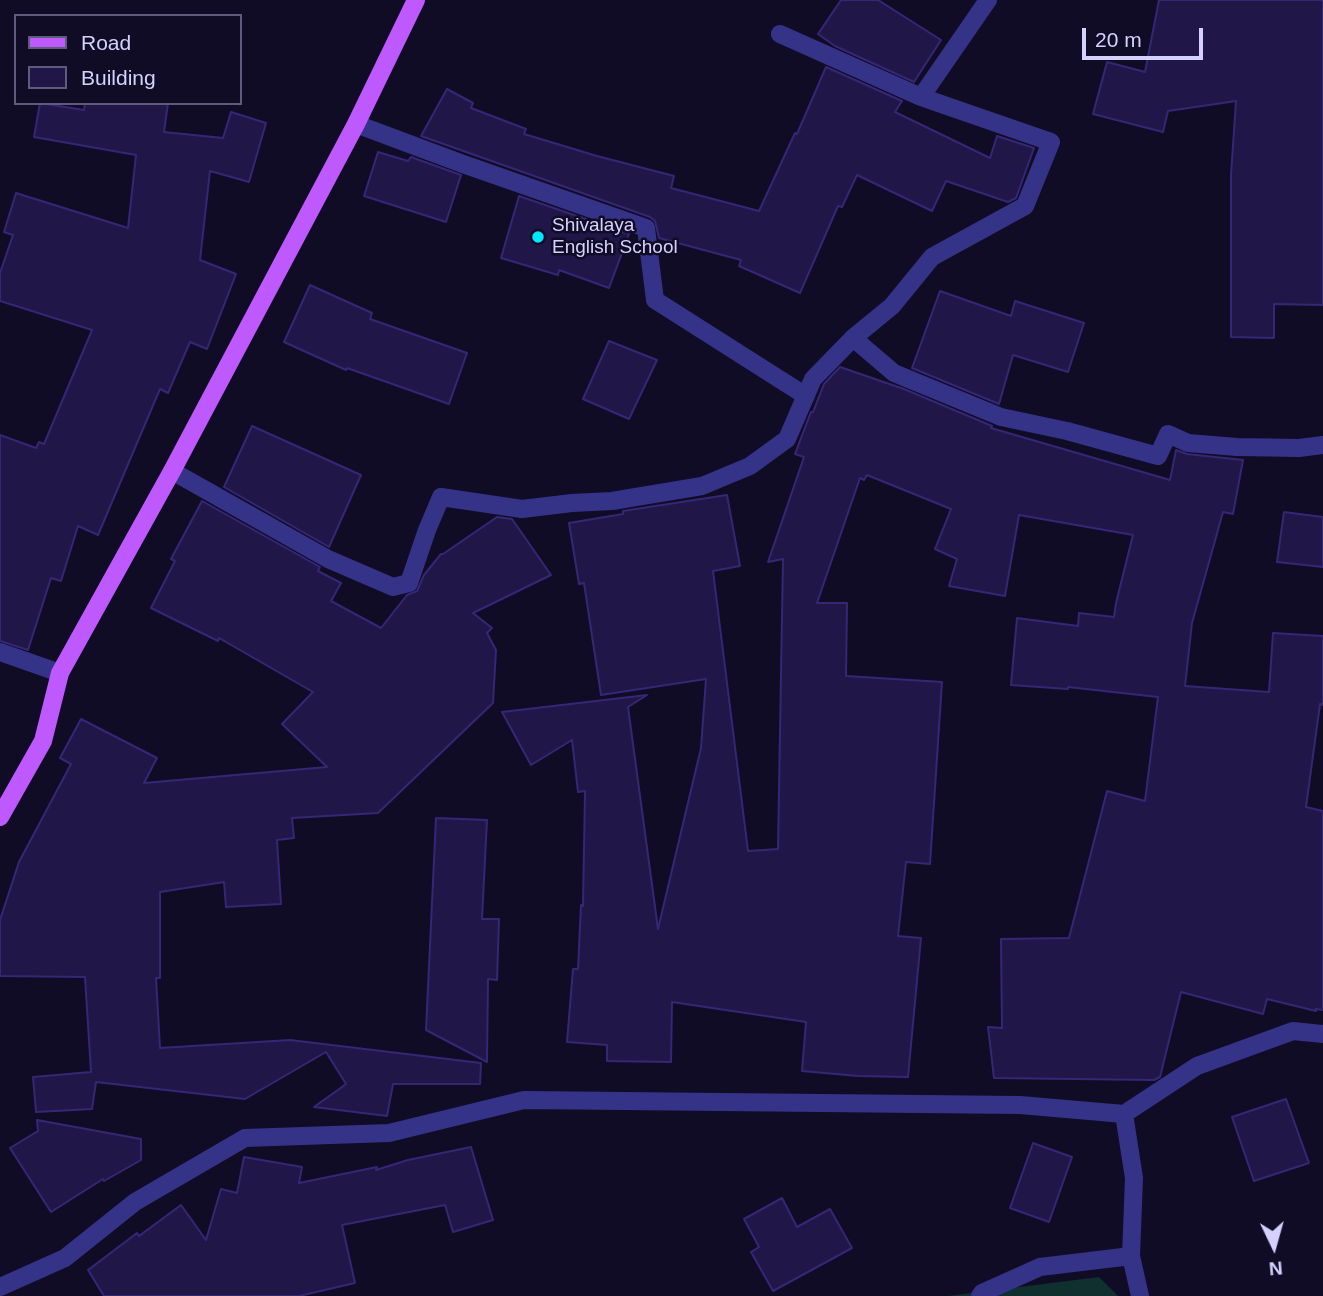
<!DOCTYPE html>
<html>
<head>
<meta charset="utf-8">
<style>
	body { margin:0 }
	#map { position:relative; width:1323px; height:1296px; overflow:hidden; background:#100c25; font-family:Arial,sans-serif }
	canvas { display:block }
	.legend { position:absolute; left:14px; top:14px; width:228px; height:91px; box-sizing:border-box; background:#100c25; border:2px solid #5f5b7c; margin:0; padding:9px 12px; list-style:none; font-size:21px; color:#d5d1ff }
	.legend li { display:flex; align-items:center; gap:14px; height:35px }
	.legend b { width:35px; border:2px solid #5f5b7c }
	.north { position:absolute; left:1239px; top:1212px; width:70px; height:70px; -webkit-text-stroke:5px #100c25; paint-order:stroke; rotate:175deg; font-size:19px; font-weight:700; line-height:28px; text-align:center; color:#d5d1ff }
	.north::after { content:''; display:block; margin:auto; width:24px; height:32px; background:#d5d1ff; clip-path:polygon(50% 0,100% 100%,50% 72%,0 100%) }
	.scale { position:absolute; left:1082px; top:28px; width:121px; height:32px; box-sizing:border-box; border:4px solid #d5d1ff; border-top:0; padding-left:9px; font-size:21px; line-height:24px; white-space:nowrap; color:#d5d1ff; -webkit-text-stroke:5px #100c25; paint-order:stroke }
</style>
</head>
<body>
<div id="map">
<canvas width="1323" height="1296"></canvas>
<ul class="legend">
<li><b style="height:9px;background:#be58ff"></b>Road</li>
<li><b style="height:19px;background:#201748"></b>Building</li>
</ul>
<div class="north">N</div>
<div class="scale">20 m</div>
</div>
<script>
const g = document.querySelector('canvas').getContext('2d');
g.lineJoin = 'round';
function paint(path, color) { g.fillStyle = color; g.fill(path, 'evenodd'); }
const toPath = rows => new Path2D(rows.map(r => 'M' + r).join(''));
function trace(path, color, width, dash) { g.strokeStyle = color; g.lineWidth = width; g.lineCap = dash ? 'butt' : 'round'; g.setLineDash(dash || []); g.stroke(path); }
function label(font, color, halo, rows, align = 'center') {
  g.font = font + ' Arial,sans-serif'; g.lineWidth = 5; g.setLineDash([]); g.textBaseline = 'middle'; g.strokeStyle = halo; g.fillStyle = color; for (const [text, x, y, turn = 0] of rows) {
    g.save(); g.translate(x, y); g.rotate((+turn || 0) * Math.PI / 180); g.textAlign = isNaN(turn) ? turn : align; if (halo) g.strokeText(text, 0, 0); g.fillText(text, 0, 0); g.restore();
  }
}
const green = toPath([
	[1099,1277,1118,1296,948,1296]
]);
const building = toPath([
	[841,0,878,0,941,40,914,82,835,46,818,34,841,0],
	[1159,0,1323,0,1323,305,1274,304,1274,338,1231,337,1231,175,1236,101,1168,111,1163,132,1093,114,1107,62,1145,72,1159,0],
	[826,67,902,101,895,112,990,158,997,136,1034,148,1016,198,1008,202,946,181,932,211,857,175,842,207,838,206,800,293,739,266,741,260,659,238,655,221,650,217,421,136,447,89,473,103,471,108,526,129,524,134,597,156,674,176,671,188,759,211,795,133,797,134,826,67],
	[40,103,84,110,85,103,168,103,164,132,223,138,231,112,266,123,249,182,210,171,200,260,236,274,207,349,190,342,168,393,160,389,98,535,78,526,61,581,51,578,28,650,0,641,0,435,36,448,39,442,44,444,92,330,0,301,0,273,13,235,4,232,16,193,128,228,136,155,34,137,40,103],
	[378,152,408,161,411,157,461,175,446,222,364,196,378,152],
	[519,196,629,234,609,288,559,270,558,275,501,258,519,196],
	[310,285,372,313,370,319,467,353,449,404,347,368,346,370,284,342,310,285],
	[940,291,1011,316,1015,301,1084,323,1068,372,1013,355,999,404,912,368,940,291],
	[609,341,657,360,629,419,583,399,609,341],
	[840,367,904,389,992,426,991,428,1170,480,1176,450,1187,454,1243,460,1233,514,1223,512,1192,623,1185,686,1269,692,1273,633,1323,636,1323,705,1320,704,1306,807,1323,811,1323,1010,1316,1009,1316,1011,1267,999,1263,1014,1181,992,1160,1077,1154,1080,994,1078,988,1027,1002,1028,1001,939,1069,938,1107,791,1145,801,1158,697,1068,687,1068,689,1011,685,1017,618,1078,626,1079,613,1114,617,1116,603,1133,535,1019,515,1005,596,949,586,957,559,935,549,951,509,867,475,864,480,860,478,817,603,847,603,846,676,942,682,930,864,906,862,898,936,921,938,908,1077,858,1076,802,1071,806,1022,672,1002,671,1062,607,1061,607,1045,567,1042,573,969,578,969,581,905,583,906,585,791,578,792,572,740,531,765,502,712,647,695,628,707,658,929,701,748,706,679,601,695,584,583,579,584,569,523,623,514,623,511,727,495,740,566,713,571,748,851,778,849,783,559,768,562,804,457,795,454,809,417,811,412,813,412,824,384,840,367],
	[252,426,361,475,329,547,224,487,252,426],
	[202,501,320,567,318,571,341,583,331,601,381,628,407,595,417,591,424,575,441,554,443,554,497,517,512,519,551,575,473,613,492,628,487,633,496,650,493,703,378,813,292,818,294,838,277,840,281,904,226,907,224,882,160,892,160,978,156,978,160,1048,290,1040,481,1063,480,1084,393,1084,387,1116,314,1107,346,1084,326,1052,245,1099,96,1082,92,1109,36,1112,33,1077,91,1072,85,977,0,976,0,920,19,862,71,764,60,758,81,719,157,758,144,783,327,767,282,724,313,692,219,638,218,641,151,608,175,561,171,559,202,501],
	[1284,512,1323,517,1323,567,1277,562,1284,512],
	[436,818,487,820,482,919,499,919,497,980,488,979,487,1062,426,1030,436,818],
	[1286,1099,1309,1163,1254,1181,1232,1117,1286,1099],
	[37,1120,141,1139,141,1160,104,1181,103,1179,51,1212,10,1148,38,1131,37,1120],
	[1033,1143,1072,1157,1049,1222,1010,1208,1033,1143],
	[471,1147,493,1220,453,1232,445,1205,342,1225,355,1283,299,1296,104,1296,88,1270,137,1233,139,1236,181,1205,206,1240,221,1189,237,1193,244,1157,302,1167,299,1183,377,1167,376,1170,408,1160,471,1147],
	[782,1198,797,1227,830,1209,852,1248,773,1291,751,1252,759,1247,744,1219,782,1198]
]);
const minor = toPath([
	[780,34,921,97],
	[356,124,463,164,646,228,655,300,806,396],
	[853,338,894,373,1001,417,1067,431,1158,456,1168,434,1188,443,1237,447,1299,448,1323,445],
	[172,471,328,559,393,587,409,583,427,530,441,497,522,509,572,503,612,501,702,486,750,466,787,439,813,379,853,338,892,306,932,257,1025,206,1051,142,921,97,988,0],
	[0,652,60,673],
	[1124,1114,1197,1066,1293,1031,1323,1034],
	[0,1287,65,1258,135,1202,245,1138,389,1133,524,1100,1020,1105,1124,1114,1134,1178,1131,1256,1140,1296],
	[980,1296,982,1293,1040,1267,1131,1256]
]);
const major = toPath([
	[0,817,43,741,60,673,172,471,356,124,416,0]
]);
const markers = [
	[538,237,7,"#00e6fc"]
];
const poiNames = [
	["Shivalaya",552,226],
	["English School",552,248]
];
paint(green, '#0f302e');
paint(building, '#201748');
trace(building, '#352776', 2);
trace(minor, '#353388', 18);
trace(major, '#be58ff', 18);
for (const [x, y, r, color] of markers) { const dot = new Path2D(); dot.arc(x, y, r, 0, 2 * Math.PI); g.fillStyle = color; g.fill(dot); trace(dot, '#100c25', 2.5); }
label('19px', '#d5d1ff', '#100c25', poiNames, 'left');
</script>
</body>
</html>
